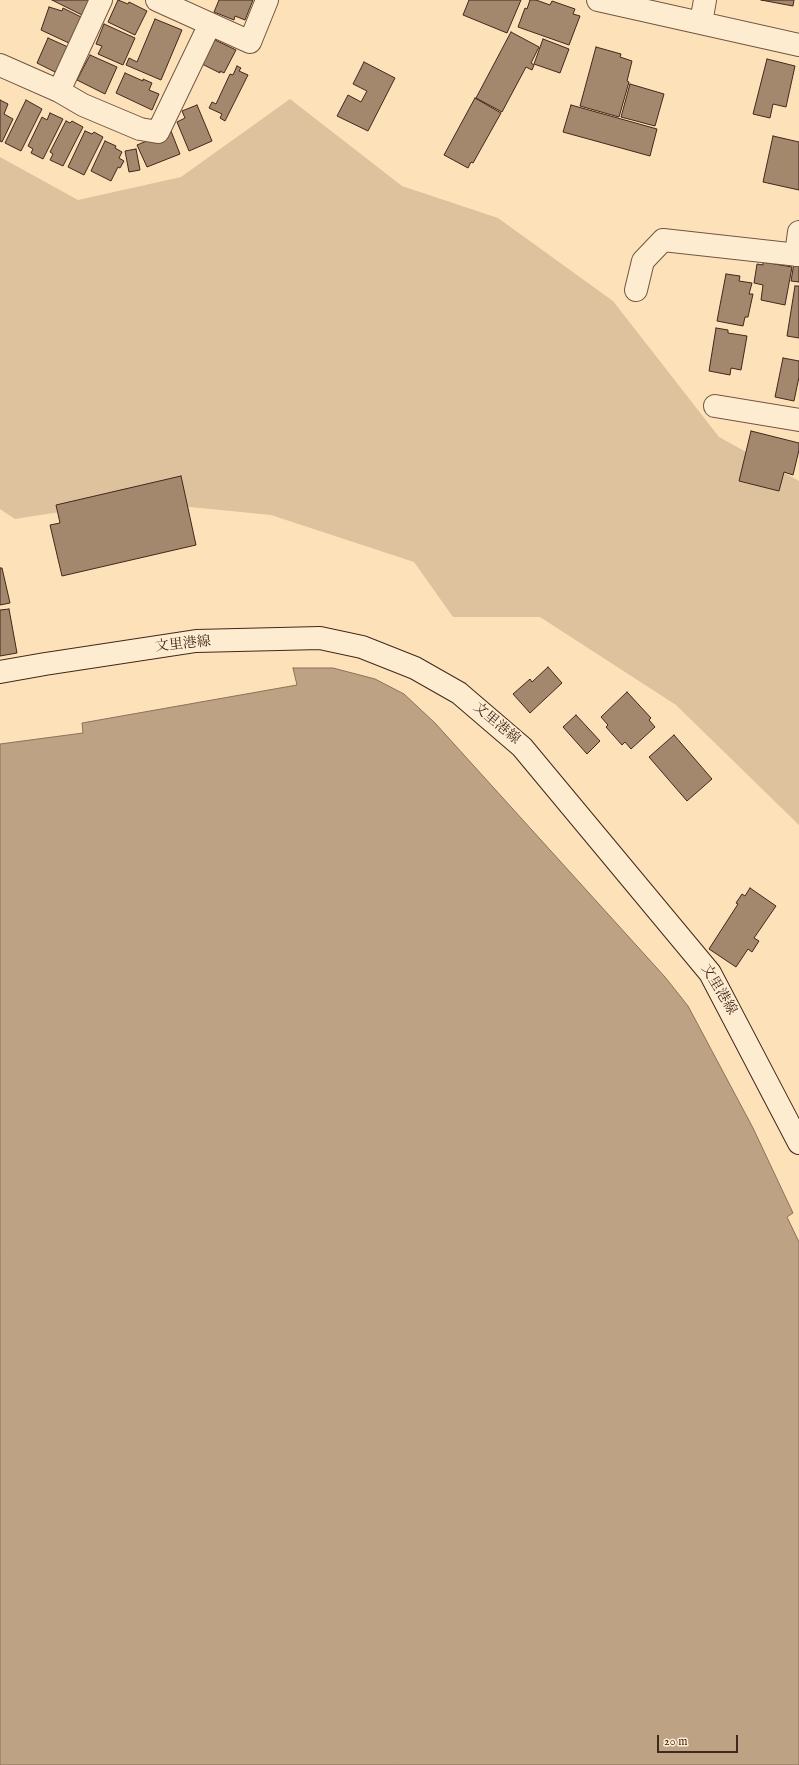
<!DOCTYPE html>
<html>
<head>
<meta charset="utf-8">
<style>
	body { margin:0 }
	#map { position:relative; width:799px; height:1765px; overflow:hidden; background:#fde1b8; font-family:"IM FELL English",serif }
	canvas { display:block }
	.scale { position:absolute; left:657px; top:1735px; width:81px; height:18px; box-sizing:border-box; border:2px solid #41281c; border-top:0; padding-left:5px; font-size:12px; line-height:14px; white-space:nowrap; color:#41281c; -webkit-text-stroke:3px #feecd1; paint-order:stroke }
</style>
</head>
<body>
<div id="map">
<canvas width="799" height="1765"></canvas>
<div class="scale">20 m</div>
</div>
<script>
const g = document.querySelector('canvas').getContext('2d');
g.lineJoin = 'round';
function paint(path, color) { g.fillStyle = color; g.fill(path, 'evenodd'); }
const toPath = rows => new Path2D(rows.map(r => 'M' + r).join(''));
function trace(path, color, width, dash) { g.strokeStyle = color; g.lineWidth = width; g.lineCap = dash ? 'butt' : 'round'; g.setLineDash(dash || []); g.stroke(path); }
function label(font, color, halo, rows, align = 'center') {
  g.font = font + ' "IM FELL English","Noto Serif JP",serif'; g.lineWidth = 3; g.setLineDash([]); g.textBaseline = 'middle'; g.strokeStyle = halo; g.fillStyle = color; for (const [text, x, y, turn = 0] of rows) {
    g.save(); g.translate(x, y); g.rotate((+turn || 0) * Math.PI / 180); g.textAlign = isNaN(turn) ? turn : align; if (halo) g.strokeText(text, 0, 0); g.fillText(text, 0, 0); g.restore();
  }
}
const green = toPath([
	[290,99,402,186,498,218,613,301,719,437,799,481,799,825,676,705,540,617,453,617,414,562,271,515,129,501,15,519,0,509,0,157,78,200,181,177]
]);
const water = toPath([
	[293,668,333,668,375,679,404,694,435,723,665,977,688,1006,753,1128,793,1213,787,1217,799,1242,799,1765,0,1765,0,744,83,733,82,723,297,685,293,668]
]);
const building = toPath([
	[52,0,89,0,82,15,52,0],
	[118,0,128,4,129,2,147,11,135,35,108,22,118,0],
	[219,0,253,0,245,20,235,16,234,20,214,12,219,0],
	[469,0,521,0,507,33,463,15,469,0],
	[530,0,536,0,550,5,552,1,575,9,573,14,580,16,569,45,518,27,525,8,527,9,530,0],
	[761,0,794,0,793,6,761,0],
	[49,7,62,11,63,8,83,18,71,44,41,30,49,7],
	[155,19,182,30,161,80,126,65,129,58,137,62,155,19],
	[104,24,135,38,123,65,98,54,102,46,96,44,104,24],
	[511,32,539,47,531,63,534,65,532,70,526,67,502,112,476,98,511,32],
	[48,38,68,47,59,74,37,63,48,38],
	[213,39,236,50,224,73,220,71,220,73,194,60,213,39],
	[543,39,569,49,560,73,534,64,543,39],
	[596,47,621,54,620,57,632,61,627,81,629,82,619,117,580,106,596,47],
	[90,55,117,67,105,94,77,80,90,55],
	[767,59,795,66,786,107,773,104,770,118,753,114,767,59],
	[364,62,395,78,368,131,337,116,348,95,361,102,367,91,353,84,364,62],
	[237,66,241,68,239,71,248,75,225,121,220,118,222,114,209,108,212,102,216,104,230,74,233,75,237,66],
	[125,73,143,81,143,79,152,83,149,90,159,94,152,110,116,93,125,73],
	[630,84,664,94,655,126,621,117,630,84],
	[475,98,501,113,473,163,471,162,468,168,444,155,475,98],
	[0,100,8,104,4,114,13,119,2,142,0,141,0,100],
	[26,100,42,109,21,151,5,143,26,100],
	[197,105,212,141,189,151,177,122,185,118,182,111,197,105],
	[571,105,657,129,650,156,563,132,571,105],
	[50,113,63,119,43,159,31,153,33,149,28,146,42,117,47,120,50,113],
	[66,121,70,123,72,121,83,127,63,166,50,160,53,154,50,152,66,121],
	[85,131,92,134,94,132,103,137,84,175,68,167,85,131],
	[171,131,180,154,147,167,137,145,171,131],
	[773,136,799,142,799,190,763,182,773,136],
	[105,141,116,146,115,148,122,152,119,158,124,161,120,168,118,167,111,181,91,171,105,141],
	[136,149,140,170,129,172,125,151,136,149],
	[763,262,792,267,785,305,761,300,763,285,754,283,757,264,763,265,763,262],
	[794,263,799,264,799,282,791,281,794,263],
	[726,274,740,276,739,281,752,283,749,294,753,294,748,317,745,317,743,326,717,321,726,274],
	[795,286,799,286,799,338,787,336,795,286],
	[716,328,728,330,728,333,747,336,741,370,731,368,730,375,709,371,716,328],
	[783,358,799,361,799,377,794,401,775,397,783,358],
	[751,431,799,443,799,450,793,475,784,472,779,491,739,481,751,431],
	[181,476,196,545,62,576,50,525,60,523,56,505,181,476],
	[0,568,2,568,10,603,0,605,0,568],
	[9,609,17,653,0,656,0,610,9,609],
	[548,667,562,683,530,713,513,694,530,679,532,682,548,667],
	[627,692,651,718,649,720,655,727,631,749,625,742,622,745,606,727,608,725,601,717,627,692],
	[576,715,600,741,587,754,563,727,576,715],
	[674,735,712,779,687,801,649,757,674,735],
	[750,888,776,906,754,938,759,941,752,952,748,949,736,967,709,949,738,904,736,903,742,894,745,896,750,888]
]);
const minor = toPath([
	[157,0,250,42,267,0],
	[598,0,799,45],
	[701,23,705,0],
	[0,65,59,91,83,105,140,129,158,132,210,24],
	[59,91,101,0],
	[796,255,799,232],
	[636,290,643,261,663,240,799,255],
	[715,406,799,420]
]);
const secondary = toPath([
	[0,672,45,664,196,641,320,638,362,647,415,668,459,693,522,747,710,973,799,1143]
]);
const streetNames = [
	["文里港線",183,645,-6],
	["文里港線",496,724,40],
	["文里港線",718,990,59]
];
paint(green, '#ddc29d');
paint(water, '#bda283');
trace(water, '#8b715a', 1);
paint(building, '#a3886d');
trace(building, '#41281c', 1);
trace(minor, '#705643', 24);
trace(secondary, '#41281c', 24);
trace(minor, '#feecd1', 22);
trace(secondary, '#feecd1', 22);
label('14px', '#41281c', '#feecd1', streetNames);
</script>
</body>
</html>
